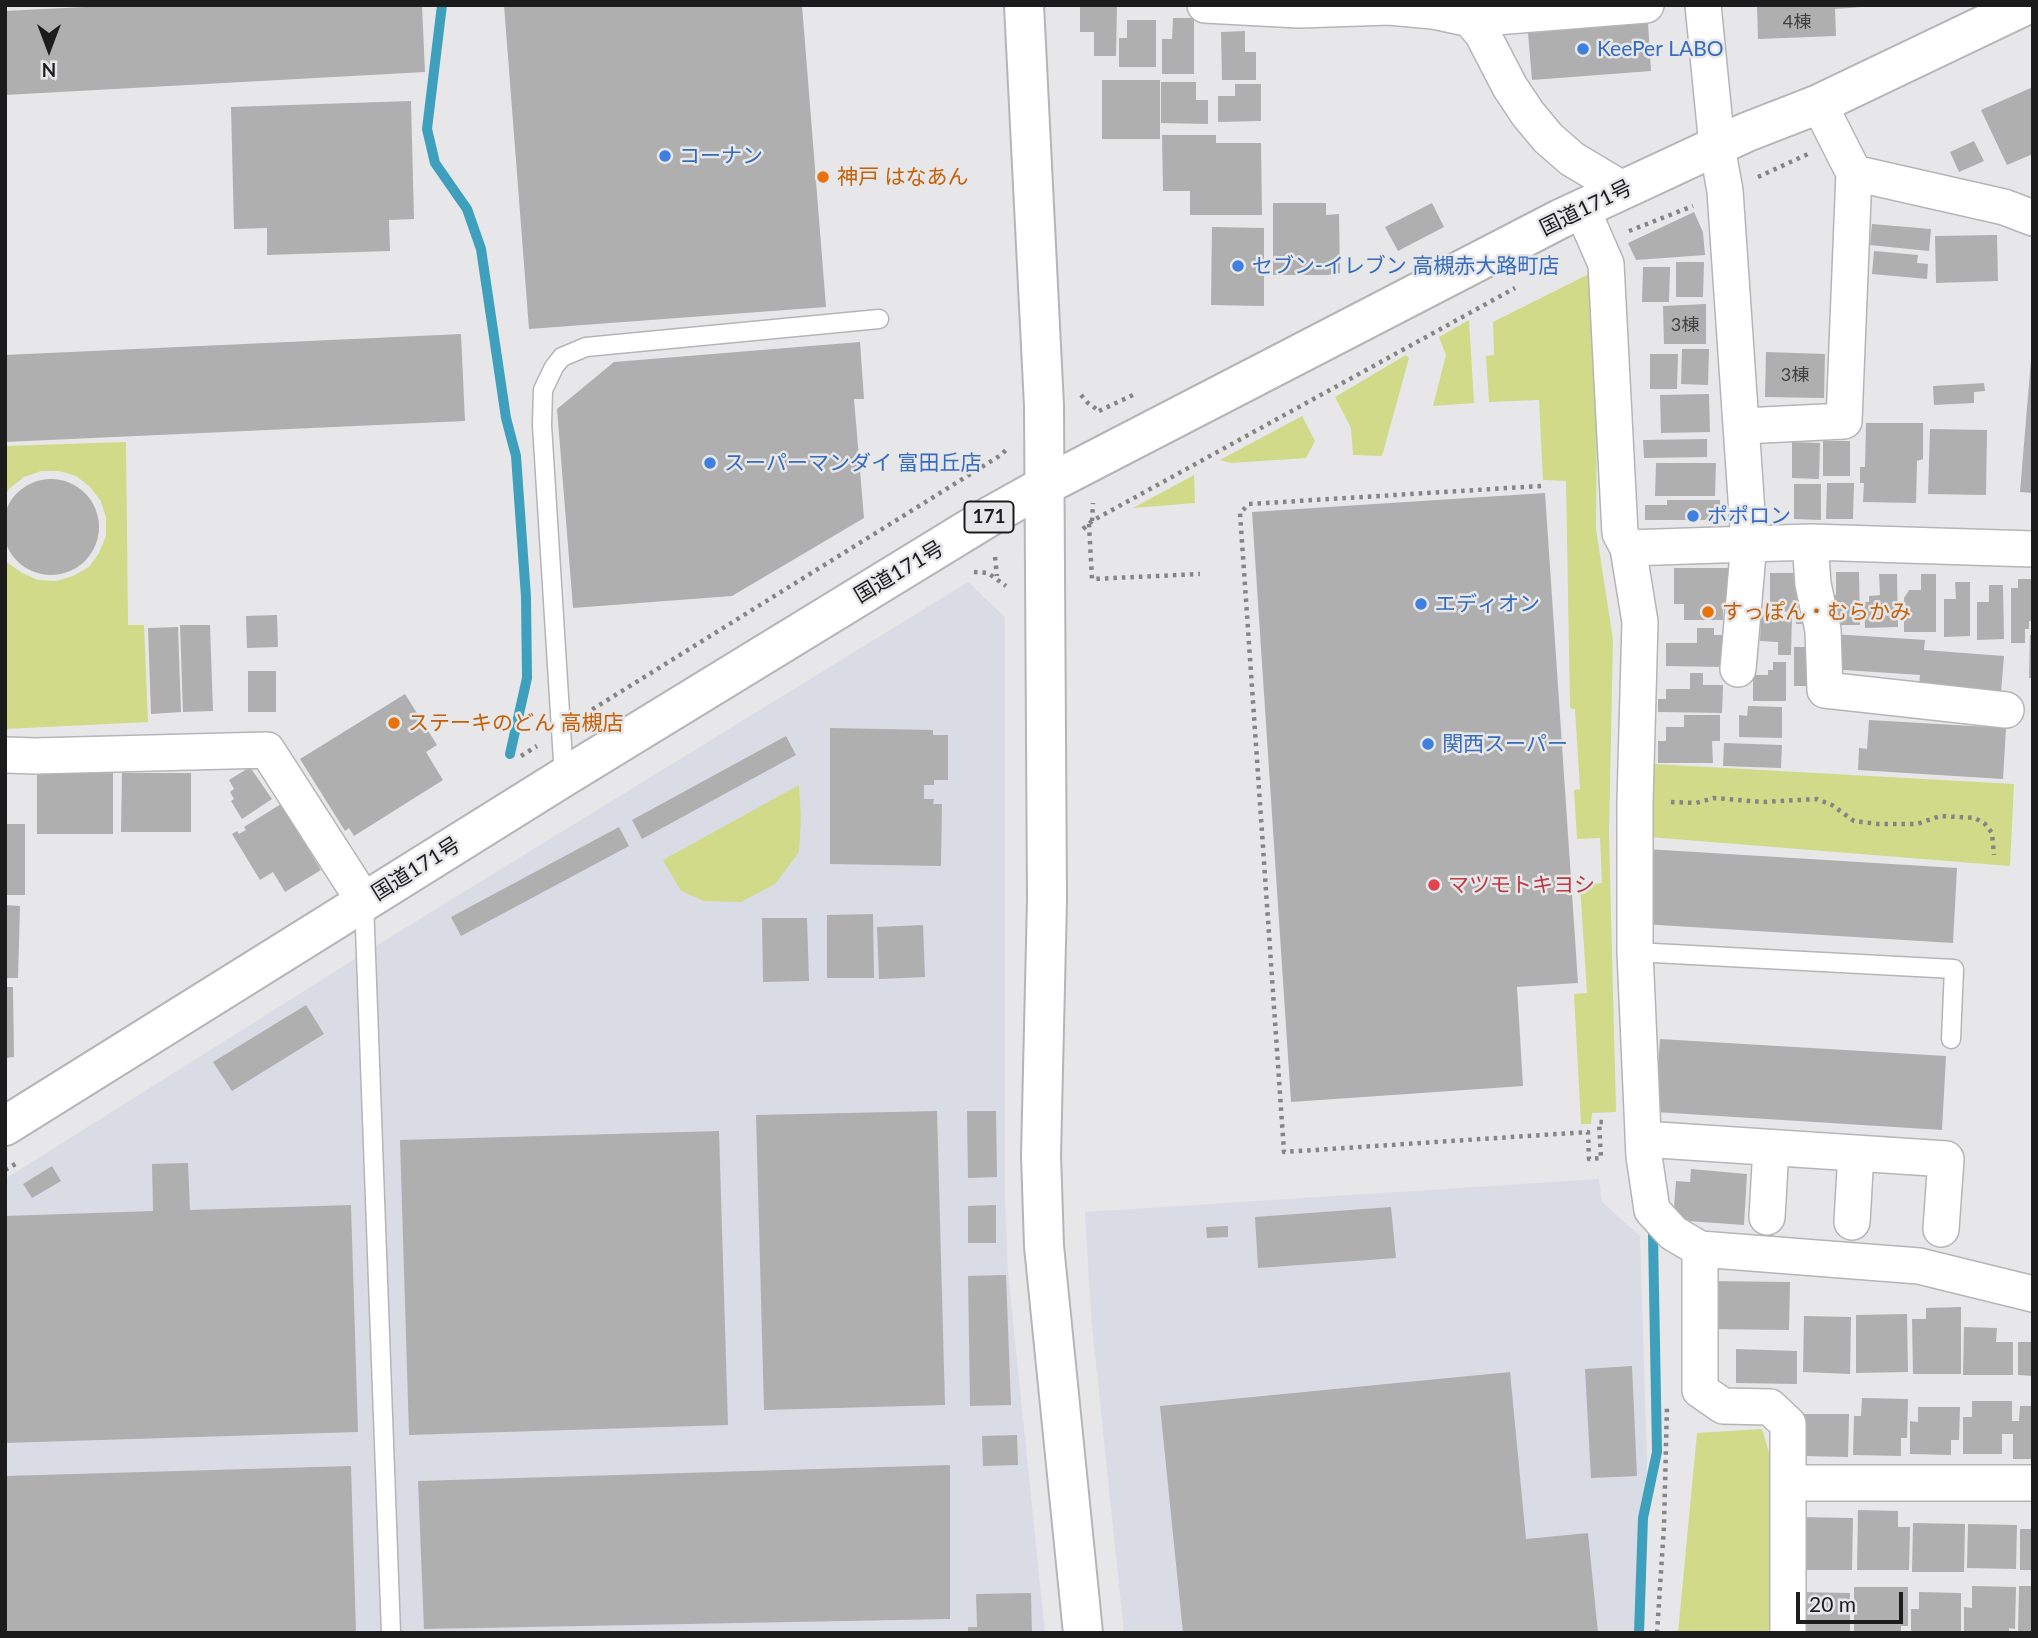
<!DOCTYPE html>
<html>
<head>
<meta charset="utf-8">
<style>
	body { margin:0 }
	#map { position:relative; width:2038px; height:1638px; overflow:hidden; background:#e7e7e9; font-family:Lato,sans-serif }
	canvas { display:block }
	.frame { position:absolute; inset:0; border:7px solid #1c1c1d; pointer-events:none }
	.north { position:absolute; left:14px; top:14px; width:70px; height:70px; -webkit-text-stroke:5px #e7e7e9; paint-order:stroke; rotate:180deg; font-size:19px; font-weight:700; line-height:28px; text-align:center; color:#1c1c1d }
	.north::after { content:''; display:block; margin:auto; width:24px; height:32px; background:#1c1c1d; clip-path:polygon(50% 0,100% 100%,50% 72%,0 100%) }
	.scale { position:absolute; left:1796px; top:1592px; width:107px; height:32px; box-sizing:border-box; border:4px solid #1c1c1d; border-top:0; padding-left:9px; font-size:21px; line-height:24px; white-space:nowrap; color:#1c1c1d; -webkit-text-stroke:5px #e7e7e9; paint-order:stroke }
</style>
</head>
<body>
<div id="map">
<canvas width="2038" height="1638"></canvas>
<div class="frame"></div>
<div class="north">N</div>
<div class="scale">20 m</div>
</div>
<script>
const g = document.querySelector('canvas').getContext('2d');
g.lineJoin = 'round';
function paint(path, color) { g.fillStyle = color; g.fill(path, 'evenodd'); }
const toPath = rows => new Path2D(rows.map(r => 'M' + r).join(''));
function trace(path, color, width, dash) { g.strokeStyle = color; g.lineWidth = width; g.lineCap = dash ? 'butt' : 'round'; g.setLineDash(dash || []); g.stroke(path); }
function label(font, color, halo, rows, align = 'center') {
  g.font = font + ' Lato,"Noto Sans JP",sans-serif'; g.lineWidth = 5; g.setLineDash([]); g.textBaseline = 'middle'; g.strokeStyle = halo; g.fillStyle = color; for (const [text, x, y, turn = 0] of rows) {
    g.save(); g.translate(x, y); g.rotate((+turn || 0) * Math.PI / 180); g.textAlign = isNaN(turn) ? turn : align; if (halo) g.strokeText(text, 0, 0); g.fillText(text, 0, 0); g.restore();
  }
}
const built = toPath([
	[968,582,1005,617,1005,1198,1008,1272,1045,1633,5,1633,5,1179,366,952],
	[1599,1179,1602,1202,1640,1236,1647,1460,1642,1633,1124,1633,1091,1316,1085,1212]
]);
const green = toPath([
	[1589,274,1592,283,1597,391,1596,529,1613,640,1609,833,1616,1112,1592,1113,1591,1124,1581,1124,1574,994,1587,993,1580,885,1602,883,1600,838,1577,839,1574,790,1580,789,1575,709,1570,708,1566,481,1543,480,1539,400,1489,402,1486,356,1494,355,1493,322],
	[1469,320,1474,403,1433,406,1446,355,1439,337],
	[1406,355,1409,358,1382,456,1353,455,1351,428,1335,397],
	[1302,416,1315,441,1306,458,1231,463,1220,460],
	[126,442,128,625,144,625,148,722,5,729,5,561,22,573,38,580,56,581,73,576,89,567,99,553,106,536,106,518,101,501,90,487,76,476,59,471,41,471,24,477,10,488,5,495,5,446],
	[1194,475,1195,503,1133,508],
	[1653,764,2014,784,2010,866,1649,837],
	[799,785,801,819,799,852,775,884,741,902,704,901,681,891,663,860],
	[1762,1429,1777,1479,1771,1633,1678,1633,1697,1433]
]);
const stream = toPath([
	[442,5,427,129,435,163,467,209,481,249,506,418,516,456,526,597,527,678,510,754],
	[1639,1633,1643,1518,1657,1452,1653,1235]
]);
const building = toPath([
	[123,5,422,5,425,72,5,95,5,11],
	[504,5,802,5,826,307,529,329],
	[1080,5,1117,5,1116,56,1094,56,1094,32,1080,32],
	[1757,5,1862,5,1862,7,1835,9,1836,36,1758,39],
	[1173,18,1194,18,1194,74,1162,74,1162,39,1172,39],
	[1127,20,1156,20,1156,67,1119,67,1119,38,1127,38],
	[1648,23,1651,71,1532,80,1528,33],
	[1245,31,1245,52,1256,52,1256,80,1222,80,1221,32],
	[1102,80,1160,80,1160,139,1102,139],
	[1161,82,1196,82,1196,100,1208,100,1208,124,1161,123],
	[1235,84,1261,84,1261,121,1218,122,1218,96,1235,96],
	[2033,87,2033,154,2007,165,1981,110],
	[411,101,414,219,389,220,390,251,267,255,267,228,234,229,231,107],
	[1162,135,1216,135,1216,143,1261,143,1262,215,1190,215,1190,191,1163,191],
	[1974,141,1984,161,1959,172,1950,152],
	[1273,203,1326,203,1326,215,1339,214,1340,273,1327,275,1273,275],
	[1432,203,1444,227,1398,251,1385,227],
	[1694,212,1703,232,1705,255,1636,260,1628,243],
	[1872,224,1931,229,1929,251,1870,245],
	[1212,227,1264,228,1264,306,1211,305],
	[1997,235,1998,281,1936,283,1935,236],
	[1874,251,1918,255,1917,263,1928,264,1927,279,1872,274],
	[1676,262,1704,262,1703,297,1676,297],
	[1643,267,1670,267,1669,302,1642,302],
	[1706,304,1706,344,1664,344,1663,306],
	[461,334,465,421,5,442,5,355],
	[860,342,864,399,854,399,864,518,732,596,573,608,557,409,614,362],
	[1682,349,1709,349,1708,385,1681,384],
	[1766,352,1825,354,1824,398,1765,397],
	[1650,354,1678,354,1677,389,1650,389],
	[2031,360,2033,360,2033,493,2020,492],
	[1984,383,1985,391,1974,392,1974,403,1934,405,1933,386],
	[1709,394,1710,432,1661,433,1660,395],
	[1866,423,1923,423,1923,459,1917,461,1916,503,1863,502,1864,483,1860,483,1860,467,1865,467],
	[1930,429,1987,430,1986,495,1928,494],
	[1707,439,1707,457,1644,458,1643,440],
	[1823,441,1850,441,1850,476,1823,476],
	[1792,442,1820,443,1819,479,1792,478],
	[1656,463,1716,463,1715,496,1655,496],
	'3 527a48 48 0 1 1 96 0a48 48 0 1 1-96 0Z',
	[1827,483,1854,483,1853,519,1826,519],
	[1794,484,1821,484,1821,520,1794,519],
	[1545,493,1578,983,1517,987,1523,1086,1291,1102,1252,512],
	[1667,500,1720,500,1720,514,1708,520,1645,520,1645,505,1667,505],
	[1674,568,1731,568,1731,587,1727,587,1727,606,1723,606,1723,620,1684,620,1684,604,1674,604],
	[1836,572,1859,572,1860,625,1829,625,1829,595,1836,595],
	[1770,573,1798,573,1798,612,1770,611],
	[1879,574,1897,574,1898,627,1865,628,1864,602,1869,602,1869,596,1880,595],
	[1921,574,1936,574,1936,632,1904,632,1904,598,1909,590,1921,590],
	[2018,579,2033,579,2033,621,2029,621,2029,629,2025,629,2025,643,2011,643,2011,588,2018,588],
	[1955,582,1970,582,1970,636,1944,637,1944,599,1956,599],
	[1989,585,2003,585,2004,639,1977,640,1977,602,1989,602],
	[277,615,278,647,247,648,246,616],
	[1761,615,1792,615,1791,655,1778,655,1778,642,1760,641],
	[1797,616,1804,616,1804,624,1796,624],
	[180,625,210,625,213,711,183,712],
	[178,627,181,712,151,714,148,628],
	[1697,628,1714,628,1714,635,1724,635,1724,667,1666,666,1666,643,1697,643],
	[1833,634,1925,640,1924,650,2004,656,2001,692,1919,686,1920,675,1830,669],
	[2030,635,2033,635,2033,678,2029,678],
	[1794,647,1810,647,1811,686,1794,686],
	[1773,662,1786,662,1786,701,1753,701,1753,675,1768,675,1768,670,1773,670],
	[248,671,276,671,276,712,248,712],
	[1690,673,1703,673,1703,685,1723,685,1722,713,1658,712,1658,699,1666,699,1666,689,1690,689],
	[405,694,437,745,426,752,443,780,354,836,349,828,345,831,300,759],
	[1748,706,1782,707,1782,738,1739,737,1739,715,1747,716],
	[1684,715,1720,715,1720,741,1712,741,1713,763,1658,763,1658,741,1666,741,1666,727,1684,727],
	[1869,720,2006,728,2003,779,1858,770,1859,748,1867,749],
	[830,728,933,730,933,735,948,735,948,780,934,780,934,785,924,785,924,799,934,799,933,804,942,804,941,866,830,864],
	[786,736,796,755,642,839,632,820],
	[1724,743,1782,745,1781,768,1723,766],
	[250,767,272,799,242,819,231,801,234,799,230,792,234,789,229,780],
	[37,773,113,773,113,834,37,834],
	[122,773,191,773,191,832,121,832],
	[281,804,321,870,285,892,273,872,260,880,232,834,237,831,239,834,246,830,244,827],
	[5,824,25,824,25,895,5,895],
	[619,827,629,846,461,936,451,917],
	[1646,849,1957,868,1953,943,1642,924],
	[5,905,20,906,18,978,5,978],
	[873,914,874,978,827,978,827,915],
	[762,918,807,918,809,981,763,982],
	[923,925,925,977,879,979,877,927],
	[5,987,13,987,14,1057,5,1058],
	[306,1005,324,1034,232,1091,213,1062],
	[1660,1039,1946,1056,1942,1130,1655,1112],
	[937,1111,945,1405,764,1410,756,1115],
	[967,1111,996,1111,997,1177,968,1178],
	[719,1131,728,1425,409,1435,400,1140],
	[188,1163,190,1210,351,1205,358,1432,5,1443,5,1216,153,1211,152,1164],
	[52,1166,61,1181,32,1198,23,1184],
	[1691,1169,1747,1174,1744,1225,1673,1220,1676,1181,1690,1182],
	[996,1205,996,1243,968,1243,968,1206],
	[1391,1207,1396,1258,1258,1268,1255,1217],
	[1228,1226,1228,1237,1207,1238,1206,1227],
	[1006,1275,1011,1405,970,1406,968,1276],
	[1708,1281,1790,1282,1789,1330,1707,1329],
	[1961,1307,1961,1374,1913,1374,1912,1319,1926,1319,1926,1308],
	[1907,1314,1908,1372,1856,1373,1856,1315],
	[1804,1316,1851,1317,1850,1374,1803,1372],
	[1964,1327,1997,1328,1996,1342,2013,1342,2013,1375,1963,1375],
	[2018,1342,2033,1342,2033,1376,2018,1375],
	[1736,1349,1797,1351,1797,1384,1736,1383],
	[1632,1366,1637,1476,1591,1478,1585,1369],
	[1510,1372,1526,1539,1588,1533,1598,1633,1183,1633,1160,1406],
	[1862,1398,1908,1399,1907,1438,1901,1438,1901,1456,1853,1455,1854,1416,1861,1416],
	[1972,1401,2012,1401,2012,1421,2019,1421,2020,1406,2033,1406,2033,1459,2013,1459,2013,1434,2002,1434,2002,1454,1963,1454,1963,1417,1972,1417],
	[1918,1407,1960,1407,1959,1440,1951,1440,1951,1455,1910,1454,1910,1421,1918,1422],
	[1803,1414,1849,1414,1848,1457,1803,1456],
	[1017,1435,1018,1465,983,1466,982,1436],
	[950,1465,950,1619,424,1629,418,1481],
	[351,1466,356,1633,5,1633,5,1476],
	[1858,1510,1898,1511,1898,1527,1910,1527,1909,1570,1857,1570],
	[1799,1517,1853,1518,1852,1570,1798,1570],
	[1913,1523,1965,1524,1964,1572,1912,1572],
	[1968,1524,2017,1525,2016,1569,1967,1568],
	[2020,1529,2033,1529,2033,1570,2020,1570],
	[1972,1586,2016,1587,2015,1629,2009,1628,2009,1633,1964,1633,1964,1607,1972,1608],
	[2019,1586,2033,1586,2033,1633,2018,1633],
	[1854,1587,1908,1587,1908,1626,1901,1626,1901,1633,1854,1633],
	[1798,1592,1850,1593,1850,1633,1797,1633],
	[1919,1592,1961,1593,1961,1631,1911,1633,1911,1609,1919,1609],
	[1031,1593,1032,1633,968,1633,968,1627,977,1627,976,1594]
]);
const path = toPath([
	[1758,177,1808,154],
	[1629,231,1693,206],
	[1081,395,1088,403,1099,411],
	[1099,411,1133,395],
	[1541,486,1249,504,1240,513,1284,1152,1588,1132,1589,1159,1601,1158,1599,1122,1607,1122],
	[1092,521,1093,503],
	[1089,524,1092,579,1200,574],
	[1083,529,1092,521,1515,288],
	[995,557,997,576],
	[974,572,988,573,1006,586],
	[585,714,1001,455,1007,449],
	[521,756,537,746],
	[1671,802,1696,803,1714,798,1763,802,1817,799,1832,805,1854,821,1878,824,1917,824,1940,816,1975,818,1985,824,1992,833,1994,855],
	[5,1170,17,1163],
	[1657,1633,1664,1526,1667,1406]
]);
const service = toPath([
	[564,777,542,425,543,390,554,367,562,357,586,347,879,319],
	[364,901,391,1633],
	[1635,952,1954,969,1951,1039]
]);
const minor = toPath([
	[1205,5,1299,10,1389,7,1433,11,1470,19,1646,5],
	[1703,5,1717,146,1725,191,1749,542,1738,669],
	[1470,19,1482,33,1510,87,1528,114,1548,138,1572,159,1624,190],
	[1854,173,2004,207,2033,218],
	[1582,209,1606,264,1620,533,1628,548,1640,622,1635,801,1635,952,1644,1156,1652,1210,1673,1233,1700,1249],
	[1743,426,1844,421,1854,173,1819,104],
	[1810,542,1813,584,1823,630,1825,690,2006,710],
	[1628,548,1810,542,2033,549],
	[5,755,36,756,267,750,364,901],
	[1643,1139,1946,1159,1941,1229],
	[1767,1217,1771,1148],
	[1852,1222,1856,1153],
	[1788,1483,2033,1483],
	[1788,1633,1788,1424,1770,1407,1723,1406,1700,1390,1700,1249,1919,1266,2033,1294]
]);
const tertiary = toPath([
	[1024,5,1044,406,1047,900,1041,1155,1044,1246,1083,1633]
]);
const trunk = toPath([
	[5,1126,564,777,992,515,1044,486,1560,219,1747,132,1819,104,2026,5]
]);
const markers = [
	[1583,49,7,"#3f7fe0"],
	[665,156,7,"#3f7fe0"],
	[823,177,7,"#e8710a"],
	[1238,266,7,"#3f7fe0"],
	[710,463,7,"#3f7fe0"],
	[1693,516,7,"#3f7fe0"],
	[1421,604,7,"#3f7fe0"],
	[1708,612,7,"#e8710a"],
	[394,723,7,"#e8710a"],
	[1428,744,7,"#3f7fe0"],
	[1434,885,7,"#e0444e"]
];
const numberNames = [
	["4棟",1797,22],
	["3棟",1685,325],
	["3棟",1795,375]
];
const shields = [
	[989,517,49]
];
const shieldNames = [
	["171",989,517]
];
const shopNames = [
	["KeePer LABO",1597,49],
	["コーナン",679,156],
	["セブン-イレブン 高槻赤大路町店",1252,266],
	["スーパーマンダイ 富田丘店",724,463],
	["ポポロン",1707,516],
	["エディオン",1435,604],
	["関西スーパー",1442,744]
];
const foodNames = [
	["神戸 はなあん",837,177],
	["すっぽん・むらかみ",1722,612],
	["ステーキのどん 高槻店",408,723]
];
const streetNames = [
	["国道171号",1586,208,-26],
	["国道171号",899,572,-31],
	["国道171号",416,869,-32]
];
const healthNames = [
	["マツモトキヨシ",1448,885]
];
paint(built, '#dadce5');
paint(green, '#d0da88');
trace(stream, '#3fa0bd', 10);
paint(building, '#afafb0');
trace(service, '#b5b5b7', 21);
trace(minor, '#b5b5b7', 38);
trace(tertiary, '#b5b5b7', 42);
trace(trunk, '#b5b5b7', 42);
trace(path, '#858586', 4.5, [3.5, 5]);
trace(service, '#fff', 18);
trace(minor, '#fff', 35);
trace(tertiary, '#fff', 38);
trace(trunk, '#fff', 38);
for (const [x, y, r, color] of markers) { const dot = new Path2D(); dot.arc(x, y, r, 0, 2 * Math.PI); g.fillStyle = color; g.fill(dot); trace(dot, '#e7e7e9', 2.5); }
label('18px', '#414142', null, numberNames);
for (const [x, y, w] of shields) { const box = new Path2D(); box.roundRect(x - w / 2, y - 15.5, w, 31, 5); g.fillStyle = '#e7e7e9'; g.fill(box); trace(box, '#1c1c1d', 2); }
label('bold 19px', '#1c1c1d', null, shieldNames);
label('21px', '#366cbe', '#e7e7e9', shopNames, 'left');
label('21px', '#c56008', '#e7e7e9', foodNames, 'left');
label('21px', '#1c1c1d', '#e7e7e9', streetNames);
label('21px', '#be3a42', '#e7e7e9', healthNames, 'left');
</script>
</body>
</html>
